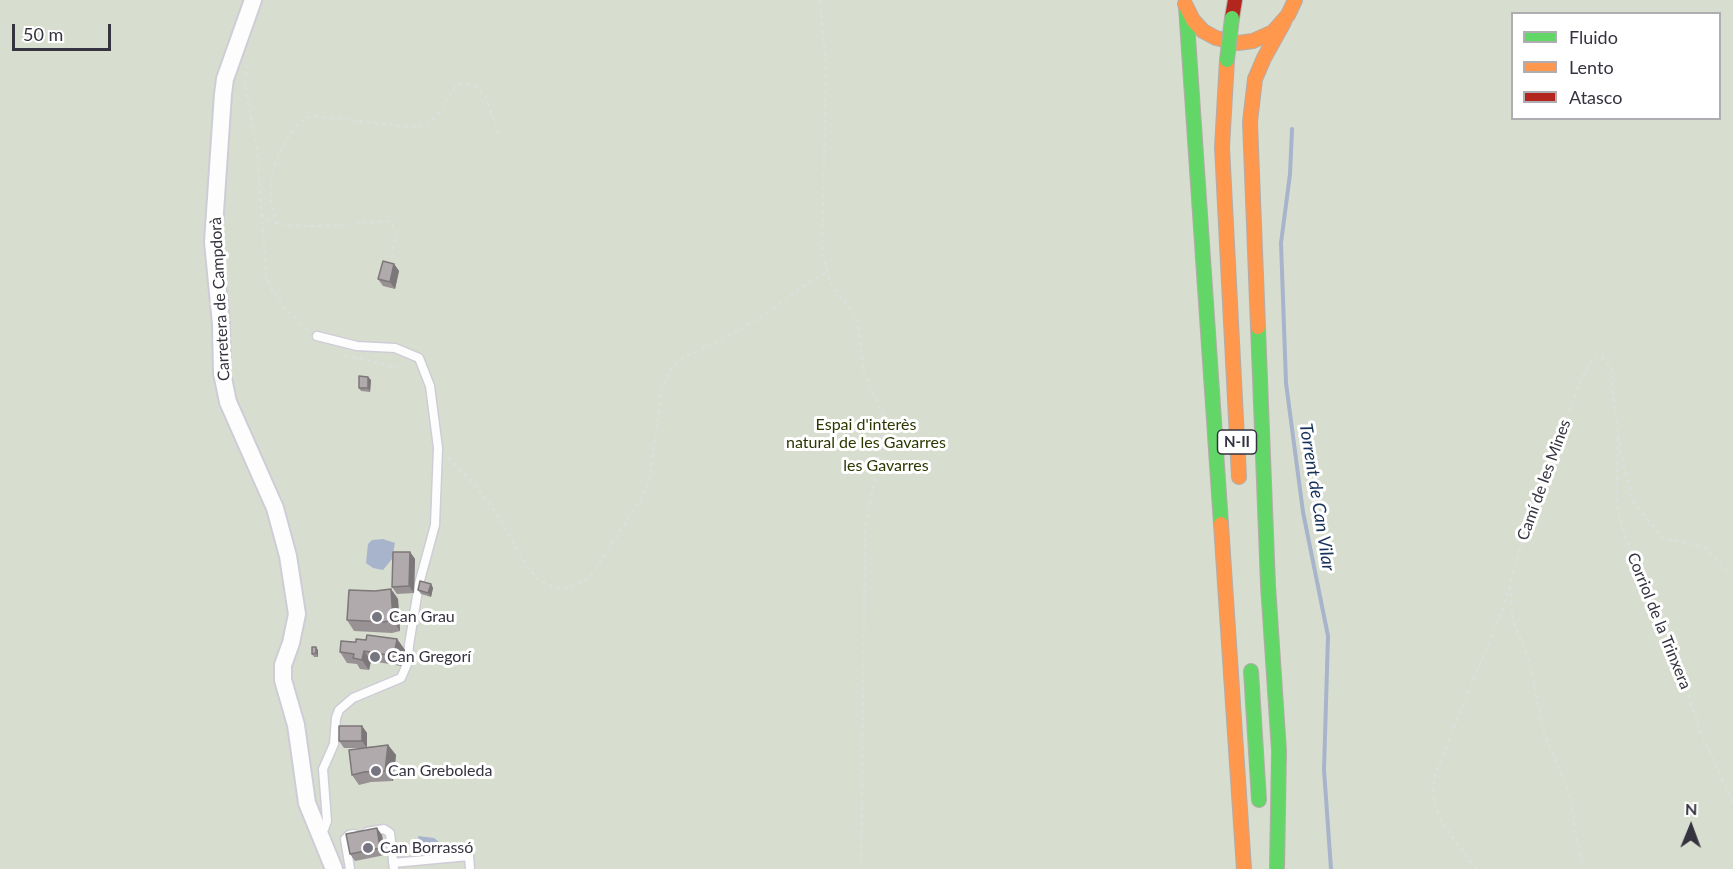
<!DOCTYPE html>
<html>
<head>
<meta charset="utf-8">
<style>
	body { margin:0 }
	#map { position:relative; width:1733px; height:869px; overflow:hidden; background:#f1f0f8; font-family:Lato,sans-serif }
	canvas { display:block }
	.legend { position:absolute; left:1511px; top:12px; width:210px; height:108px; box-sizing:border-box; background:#fff; border:2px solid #aeadb2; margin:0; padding:8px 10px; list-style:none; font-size:18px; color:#35333f }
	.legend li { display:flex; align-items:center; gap:12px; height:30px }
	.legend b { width:30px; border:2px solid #aeadb2 }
	.north { position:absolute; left:1661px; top:797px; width:60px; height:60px; -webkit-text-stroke:4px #fff; paint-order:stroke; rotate:1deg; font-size:16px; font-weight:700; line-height:24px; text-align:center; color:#35333f }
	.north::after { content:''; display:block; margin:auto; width:21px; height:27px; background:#35333f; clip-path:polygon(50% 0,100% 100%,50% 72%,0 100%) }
	.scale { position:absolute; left:12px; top:24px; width:99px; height:27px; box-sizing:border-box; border:3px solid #35333f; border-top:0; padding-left:8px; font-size:18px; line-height:21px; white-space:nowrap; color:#35333f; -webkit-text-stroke:4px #fff; paint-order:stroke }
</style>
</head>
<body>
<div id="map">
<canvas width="1733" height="869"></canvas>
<ul class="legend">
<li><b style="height:8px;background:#63d668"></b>Fluido</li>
<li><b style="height:8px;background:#ff974d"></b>Lento</li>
<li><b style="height:8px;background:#b3261e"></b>Atasco</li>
</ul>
<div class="north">N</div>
<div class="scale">50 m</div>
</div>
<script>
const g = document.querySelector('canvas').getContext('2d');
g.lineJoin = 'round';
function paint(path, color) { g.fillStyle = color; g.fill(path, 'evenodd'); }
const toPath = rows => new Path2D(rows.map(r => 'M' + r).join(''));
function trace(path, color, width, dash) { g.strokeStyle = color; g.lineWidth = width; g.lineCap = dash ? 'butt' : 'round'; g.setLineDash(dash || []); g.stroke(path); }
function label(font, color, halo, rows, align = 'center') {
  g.font = font + ' Lato,sans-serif'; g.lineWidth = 6; g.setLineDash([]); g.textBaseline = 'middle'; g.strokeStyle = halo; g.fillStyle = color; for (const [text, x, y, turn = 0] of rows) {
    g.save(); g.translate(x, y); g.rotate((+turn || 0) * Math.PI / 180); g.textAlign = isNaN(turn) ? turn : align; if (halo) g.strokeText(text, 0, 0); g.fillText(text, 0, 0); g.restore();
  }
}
const green = toPath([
	[0,0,1733,0,1733,869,0,869],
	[1512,14,1720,14,1720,118,1512,118]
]);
const water = toPath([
	[383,539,395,543,392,559,383,570,373,568,366,563,368,544,372,540],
	[418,836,434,838,448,849,446,853,442,856,434,854,428,848,420,847]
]);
const stream = toPath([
	[1292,129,1290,174,1281,243,1286,383,1303,512,1328,636,1324,770,1331,869]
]);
const path = toPath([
	[820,0,826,69,822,250,830,283,857,318,864,373,886,421,865,529,861,869],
	[247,65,245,86,257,149,266,273,271,288,283,306,308,330],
	[261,215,278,224,298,226,323,226,387,221,393,226,396,234,390,264],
	[278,224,273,212,271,202,272,172,282,146,297,125,306,118,315,116,409,127,423,126,435,118,442,109,454,88,460,84,466,84,476,87,485,95,499,136],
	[345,355,398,368,403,373],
	[1618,439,1616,498,1618,512,1637,572,1648,590,1671,643,1701,733,1733,803],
	[448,458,474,484,497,514,528,568,539,580,556,588,571,587,583,582,595,570,644,494,650,476,661,395,666,378,674,365,683,358,727,337,769,312,800,288,827,272],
	[1510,586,1513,621,1529,661,1544,733,1571,798,1575,831,1584,869],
	[1476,869,1443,824,1434,803,1433,789,1436,772,1504,605,1534,499,1582,378,1593,359,1598,356,1602,357,1612,369,1612,387,1621,455,1634,503,1663,538,1704,547,1733,578]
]);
const lane = toPath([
	[317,336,357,346,395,348,419,358,430,386,438,448,435,525,419,584,409,645,408,662,401,678,353,698,339,710,336,718,334,744,323,769,327,821,324,829,318,833],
	[367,832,384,829,390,833,394,869],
	[393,863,469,856,470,869],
	[350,869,345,839,349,835,354,834]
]);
const street = toPath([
	[253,0,225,79,223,94,213,242,221,324,222,373,228,402,275,508,288,556,297,614,291,643,283,665,283,680,296,725,307,803,334,869]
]);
const fast = toPath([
	[1186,7,1221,524],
	[1258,327,1268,585,1279,751,1277,869],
	[1251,671,1259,800]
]);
const slow = toPath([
	[1185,4,1193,20,1203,31,1216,38,1238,43,1253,41,1273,32,1288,15,1295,0],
	[1227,60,1222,147,1239,477],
	[1258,327,1250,122,1255,79,1264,58,1284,22],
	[1221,524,1244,869]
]);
const jam = toPath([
	[1232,18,1235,0]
]);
const fastBridge = toPath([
	[1227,60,1232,18]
]);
const wall = toPath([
	[394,264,399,271,395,289,383,286,378,279],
	[368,377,371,380,370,392,361,391,359,388],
	[410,552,415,559,414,593,397,594,392,587],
	[431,584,433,588,431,597,421,594,418,590],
	[391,589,398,599,400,631,392,633,354,631,347,620,375,591],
	[397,639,405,650,401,666,371,661,369,670,360,669,357,664,347,663,340,652,353,642,366,640],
	[318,650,318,657,314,657,312,654],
	[362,726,367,733,367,747,388,745,396,755,393,781,371,782,359,785,352,775,362,748,344,748,339,741],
	[382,835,385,855,355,861,350,854]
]);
const shadedWall = toPath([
	[394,264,399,271,395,289,390,282],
	[368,377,371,380,370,392,368,388],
	[410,552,415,559,414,593,409,586],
	[431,584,433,588,431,597,428,593],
	[391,589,398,599,400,631,393,620],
	[397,639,405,650,401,666,394,656],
	[316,647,318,650,318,657,316,653],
	[364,651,371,661,369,670,362,660],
	[362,726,367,733,367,748,362,741],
	[388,745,396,755,393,781,385,771],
	[377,828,382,835,385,855,380,848]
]);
const building = toPath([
	[383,261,394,264,390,282,378,279,383,261],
	[359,376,368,377,368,388,359,388,359,376],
	[393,552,410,552,409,586,392,587,393,552],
	[420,581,431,584,428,593,418,590,420,581],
	[391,589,393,620,384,622,347,620,349,590,375,591,391,589],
	[367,635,397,639,394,656,364,651,362,660,353,658,354,654,340,652,341,641,353,642,356,642,356,639,366,640,367,635],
	[312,647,316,647,316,653,312,654,312,647],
	[339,726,362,726,362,741,339,741,339,726],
	[388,745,385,771,364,772,352,775,349,750,388,745],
	[377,828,380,848,350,854,346,834,377,828]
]);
const markers = [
	[377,617,6,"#777580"],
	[375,657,6,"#777580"],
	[376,771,6,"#777580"],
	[368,848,6,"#777580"]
];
const shields = [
	[1237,442,39]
];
const shieldNames = [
	["N-II",1237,442]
];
const streetNames = [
	["Carretera de Campdorà",220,299,-93],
	["Camí de les Mines",1544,480,-70],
	["Corriol de la Trinxera",1659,621,68]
];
const parkNames = [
	["Espai d'interès",866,425],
	["natural de les Gavarres",866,443],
	["les Gavarres",886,466]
];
const poiNames = [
	["Can Grau",389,617],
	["Can Gregorí",387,657],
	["Can Greboleda",388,771],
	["Can Borrassó",380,848]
];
const waterNames = [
	["Torrent de Can Vilar",1317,497,81]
];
paint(green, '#d8decf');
paint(water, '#a7b4cb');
trace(stream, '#a7b4cb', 4);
trace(lane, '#ceccd6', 11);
trace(street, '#ceccd6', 20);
trace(fast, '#b4aca9', 16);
trace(slow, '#b4aca9', 16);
trace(jam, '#b4aca9', 16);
trace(path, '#dedee0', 2, [3, 4.5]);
trace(lane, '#fdfdfe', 8);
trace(street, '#fdfdfe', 16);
trace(fast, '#63d668', 14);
trace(slow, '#ff974d', 14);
trace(jam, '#b3261e', 14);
trace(fastBridge, '#b4aca9', 16, []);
trace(fastBridge, '#63d668', 14);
paint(wall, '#989294');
paint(shadedWall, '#7c7778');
paint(building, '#b1aaac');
trace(building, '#7c7778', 1.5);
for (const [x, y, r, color] of markers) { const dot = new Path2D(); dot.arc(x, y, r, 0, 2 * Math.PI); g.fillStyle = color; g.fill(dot); trace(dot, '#fff', 2); }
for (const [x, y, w] of shields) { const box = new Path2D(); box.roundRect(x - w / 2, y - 12, w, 24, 4.5); g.fillStyle = '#fff'; g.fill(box); trace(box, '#35333f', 1.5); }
label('bold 15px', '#35333f', null, shieldNames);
label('16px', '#35333f', '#fff', streetNames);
label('16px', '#2c3800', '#fff', parkNames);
label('16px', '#35333f', '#fff', poiNames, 'left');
label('italic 18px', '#163259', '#fff', waterNames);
</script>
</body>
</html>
